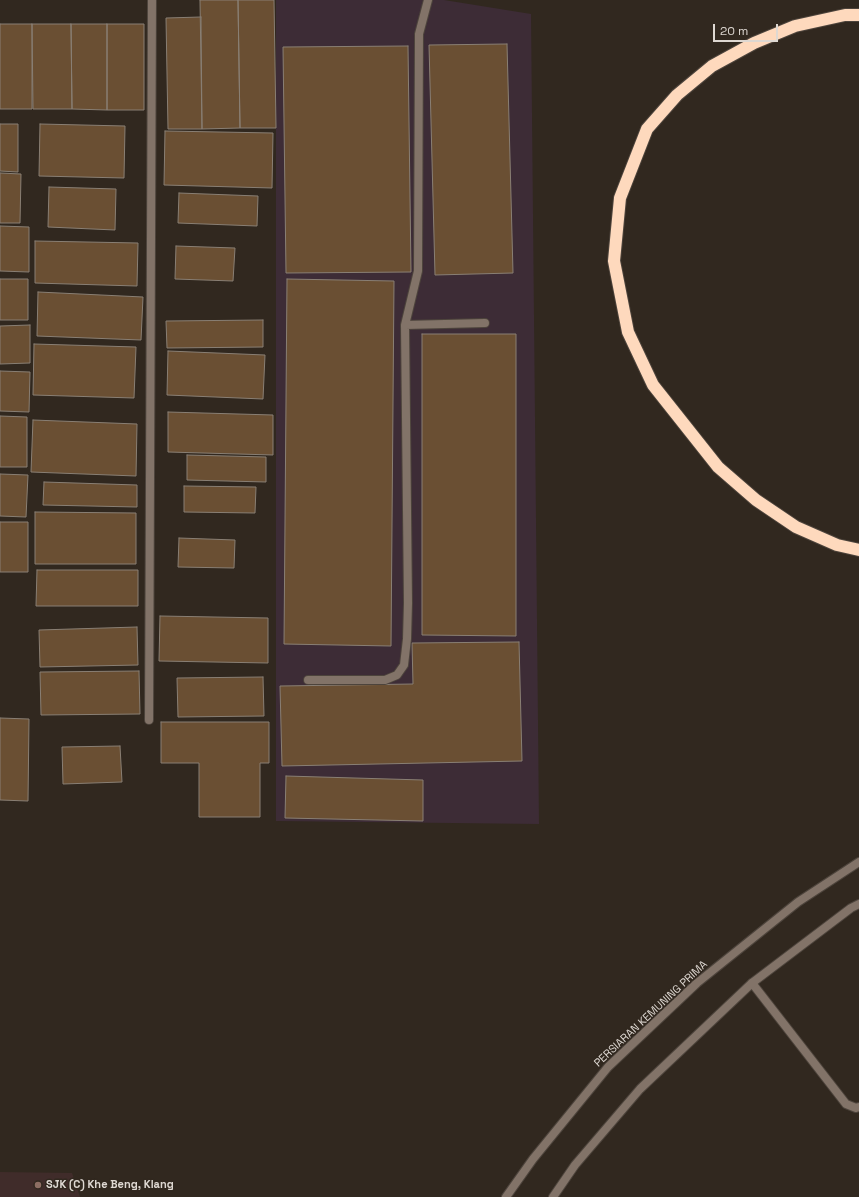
<!DOCTYPE html>
<html>
<head>
<meta charset="utf-8">
<style>
	body { margin:0 }
	#map { position:relative; width:859px; height:1197px; overflow:hidden; background:#31281f; font-family:"Space Grotesk",sans-serif }
	canvas { display:block }
	.scale { position:absolute; left:713px; top:24px; width:65px; height:18px; box-sizing:border-box; border:2px solid #ded8d2; border-top:0; padding-left:5px; font-size:12px; line-height:14px; white-space:nowrap; color:#ded8d2; -webkit-text-stroke:3px #31281f; paint-order:stroke }
</style>
</head>
<body>
<div id="map">
<canvas width="859" height="1197"></canvas>
<div class="scale">20 m</div>
</div>
<script>
const g = document.querySelector('canvas').getContext('2d');
g.lineJoin = 'round';
function paint(path, color) { g.fillStyle = color; g.fill(path, 'evenodd'); }
const toPath = rows => new Path2D(rows.map(r => 'M' + r).join(''));
function trace(path, color, width, dash) { g.strokeStyle = color; g.lineWidth = width; g.lineCap = dash ? 'butt' : 'round'; g.setLineDash(dash || []); g.stroke(path); }
function label(font, color, halo, rows, align = 'center') {
  g.font = font + ' "Space Grotesk",sans-serif'; g.lineWidth = 3; g.setLineDash([]); g.textBaseline = 'middle'; g.strokeStyle = halo; g.fillStyle = color; for (const [text, x, y, turn = 0] of rows) {
    g.save(); g.translate(x, y); g.rotate((+turn || 0) * Math.PI / 180); g.textAlign = isNaN(turn) ? turn : align; if (halo) g.strokeText(text, 0, 0); g.fillText(text, 0, 0); g.restore();
  }
}
const industrial = toPath([
	[276,0,444,0,531,14,539,824,276,821]
]);
const education = toPath([
	[0,1172,72,1173,80,1197,0,1197]
]);
const building = toPath([
	[200,0,238,0,240,128,202,129,200,0],
	[238,0,274,0,276,128,240,128,238,0],
	[201,17,202,129,168,129,166,18,201,17],
	[0,24,32,24,32,109,0,109,0,24],
	[32,24,71,24,72,109,33,109,32,24],
	[71,24,107,24,107,110,72,109,71,24],
	[107,24,144,24,144,110,107,110,107,24],
	[507,44,513,273,435,275,429,45,507,44],
	[408,46,411,272,286,273,283,47,408,46],
	[0,124,18,124,18,172,0,171,0,124],
	[40,124,125,126,124,178,39,176,40,124],
	[165,131,273,133,272,188,164,185,165,131],
	[0,173,21,174,20,223,0,223,0,173],
	[49,187,116,189,115,230,48,227,49,187],
	[179,193,258,196,257,226,178,223,179,193],
	[0,226,29,227,29,272,0,271,0,226],
	[35,241,138,243,137,286,35,283,35,241],
	[176,246,235,248,233,281,175,279,176,246],
	[0,279,28,279,28,320,0,320,0,279],
	[287,279,394,281,391,646,284,644,287,279],
	[38,292,143,297,141,340,37,336,38,292],
	[263,320,263,347,167,348,166,321,263,320],
	[30,325,30,363,0,364,0,326,30,325],
	[422,334,516,334,516,636,422,635,422,334],
	[34,344,136,347,134,398,33,395,34,344],
	[168,351,265,355,263,399,167,395,168,351],
	[0,371,30,372,29,412,0,411,0,371],
	[168,412,273,415,273,455,168,452,168,412],
	[0,416,27,417,27,467,0,467,0,416],
	[33,420,137,424,136,476,31,472,33,420],
	[187,455,266,457,266,482,187,480,187,455],
	[0,474,28,475,26,517,0,516,0,474],
	[44,482,137,485,137,507,43,505,44,482],
	[184,486,256,487,255,513,184,512,184,486],
	[35,512,136,513,136,564,35,564,35,512],
	[0,522,28,522,28,572,0,572,0,522],
	[179,538,235,540,234,568,178,567,179,538],
	[37,570,138,570,138,606,36,606,37,570],
	[160,616,268,618,268,663,159,661,160,616],
	[137,627,138,665,40,667,39,630,137,627],
	[519,642,522,761,282,766,280,686,413,684,412,643,519,642],
	[139,671,140,714,41,715,40,672,139,671],
	[263,677,264,716,178,717,177,678,263,677],
	[0,718,29,719,28,801,0,800,0,718],
	[161,722,269,722,269,763,260,763,260,817,199,817,199,763,161,763,161,722],
	[120,746,122,782,63,784,62,747,120,746],
	[286,776,423,780,423,821,285,818,286,776]
]);
const service = toPath([
	[405,325,485,323],
	[308,680,385,680,397,675,404,665,407,639,408,603,405,325,418,271,419,34,428,0],
	[752,983,839,1095,846,1104,856,1108,859,1107]
]);
const minor = toPath([
	[149,720,152,0]
]);
const tertiary = toPath([
	[506,1197,533,1159,608,1067,697,983,798,902,859,862],
	[553,1197,575,1165,640,1089,752,983,851,908,859,904]
]);
const motorway = toPath([
	[859,15,845,15,795,26,754,43,712,66,677,95,647,129,620,198,614,261,628,332,653,385,718,467,756,500,796,527,837,545,859,550]
]);
const markers = [
	[38,1185,4,"#8d6e63"]
];
const streetNames = [
	["PERSIARAN KEMUNING PRIMA",651,1014,-43]
];
const poiNames = [
	["SJK (C) Khe Beng, Klang",46,1185]
];
paint(industrial, '#3d2c36');
paint(education, '#402c2a');
paint(building, '#6a4f33');
trace(building, '#897f74', 1);
trace(service, '#4d443c', 10);
trace(minor, '#4d443c', 10);
trace(tertiary, '#4d443c', 10);
trace(motorway, '#4d443c', 14);
trace(service, '#827368', 8);
trace(minor, '#827368', 8);
trace(tertiary, '#827368', 8);
trace(motorway, '#fed9bd', 12);
for (const [x, y, r, color] of markers) { const dot = new Path2D(); dot.arc(x, y, r, 0, 2 * Math.PI); g.fillStyle = color; g.fill(dot); trace(dot, '#31281f', 1.5); }
label('11px', '#ded8d2', '#31281f', streetNames);
label('bold 11px', '#ded8d2', '#31281f', poiNames, 'left');
</script>
</body>
</html>
